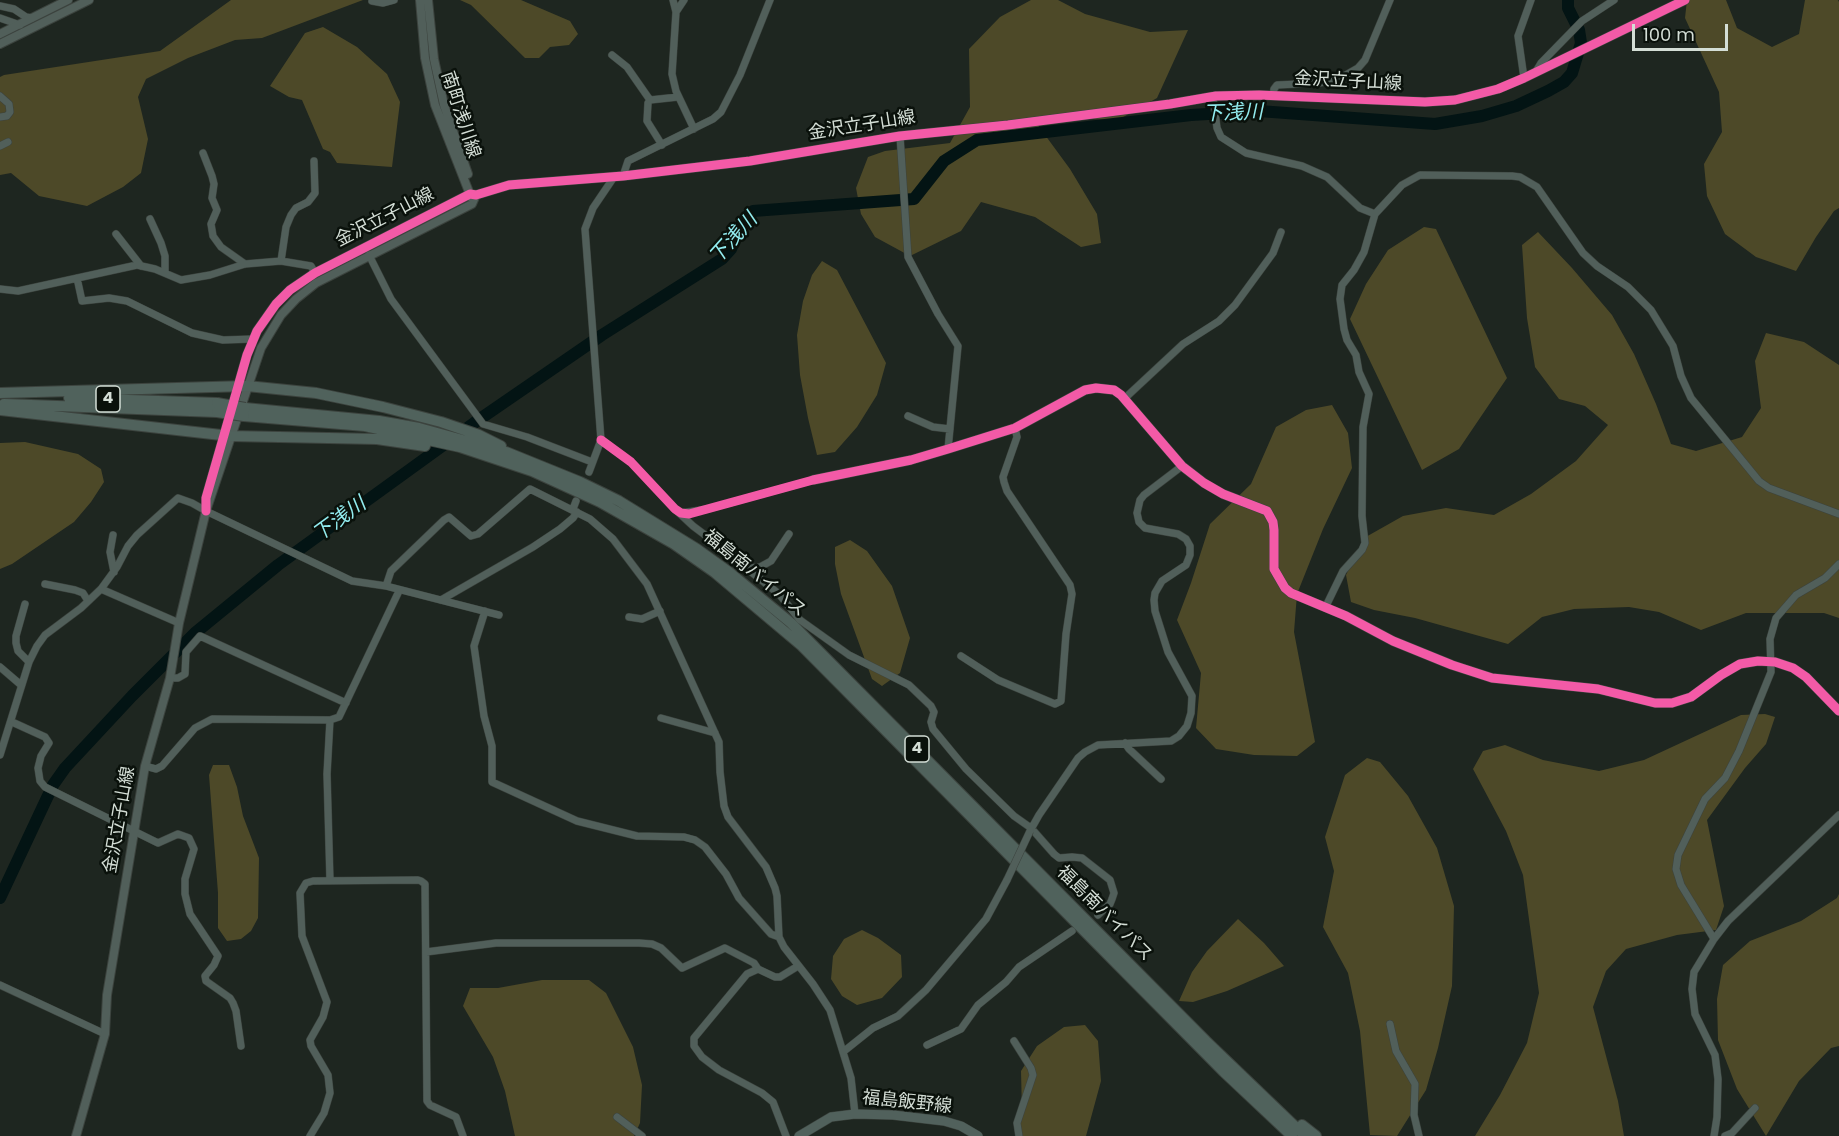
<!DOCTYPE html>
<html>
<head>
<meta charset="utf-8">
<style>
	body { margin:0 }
	#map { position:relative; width:1839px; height:1136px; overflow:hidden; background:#1e2620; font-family:Poppins,sans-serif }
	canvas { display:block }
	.scale { position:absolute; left:1632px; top:24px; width:96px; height:27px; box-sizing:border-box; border:3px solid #d4ded6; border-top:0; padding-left:8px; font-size:18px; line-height:21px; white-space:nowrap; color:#d4ded6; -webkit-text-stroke:4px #0a110b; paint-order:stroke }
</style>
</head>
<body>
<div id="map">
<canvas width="1839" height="1136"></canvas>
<div class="scale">100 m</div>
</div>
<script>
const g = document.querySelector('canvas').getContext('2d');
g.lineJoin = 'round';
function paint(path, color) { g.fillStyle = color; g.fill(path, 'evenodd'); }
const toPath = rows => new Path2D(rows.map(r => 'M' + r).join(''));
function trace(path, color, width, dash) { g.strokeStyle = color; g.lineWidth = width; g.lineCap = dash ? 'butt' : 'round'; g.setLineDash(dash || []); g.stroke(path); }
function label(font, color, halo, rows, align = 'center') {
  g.font = font + ' Poppins,"Noto Sans JP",sans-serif'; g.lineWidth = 5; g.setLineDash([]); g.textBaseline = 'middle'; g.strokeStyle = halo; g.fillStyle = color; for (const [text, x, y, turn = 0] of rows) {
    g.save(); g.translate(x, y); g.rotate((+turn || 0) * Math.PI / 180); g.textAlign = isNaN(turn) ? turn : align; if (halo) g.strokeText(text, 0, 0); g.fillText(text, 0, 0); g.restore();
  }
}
const green = toPath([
	[231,0,363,0,262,38,235,40,188,58,146,79,138,97,148,139,141,173,123,187,87,206,39,196,11,173,0,175,0,77,4,75,160,51],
	[460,0,521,0,570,21,578,34,569,45,550,47,539,58,525,58,471,5],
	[1031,0,1058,0,1085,14,1150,32,1188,30,1157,98,1118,120,1061,118,1037,124,1070,169,1097,214,1101,243,1081,247,1035,217,981,202,961,231,910,256,875,237,861,214,856,188,868,157,885,151,950,143,970,107,969,49,1000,17],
	[1687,0,1726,0,1737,28,1772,47,1799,34,1805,0,1838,0,1839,2,1839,208,1834,211,1816,237,1796,271,1756,257,1725,234,1707,196,1704,164,1722,132,1719,92,1685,18],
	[323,27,357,47,387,74,400,102,392,167,337,163,330,152,323,149,302,100,289,97,270,86,305,33],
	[1424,227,1436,229,1507,378,1459,449,1422,470,1350,319,1366,284,1388,250],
	[1538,232,1572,268,1612,315,1634,354,1656,404,1671,444,1696,451,1742,437,1761,408,1755,361,1766,333,1804,342,1839,365,1839,618,1824,613,1746,613,1701,630,1659,612,1629,607,1574,609,1542,617,1508,644,1415,618,1374,610,1351,602,1346,575,1364,538,1403,516,1446,508,1494,515,1531,494,1576,461,1608,425,1585,406,1559,399,1535,367,1527,318,1522,245],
	[822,261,837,270,886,363,877,395,857,427,835,452,817,455,808,418,800,375,797,335,803,301,812,275],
	[1332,405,1348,433,1352,468,1323,529,1297,594,1294,632,1315,742,1297,756,1254,755,1216,749,1196,728,1201,673,1177,620,1191,583,1210,524,1251,484,1276,427,1306,410],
	[25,442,78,454,101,469,104,482,91,502,74,522,12,564,0,569,0,443],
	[850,540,867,551,892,586,910,638,900,673,882,686,872,679,841,594,835,564,835,547],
	[1765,714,1775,717,1766,744,1745,768,1707,820,1724,906,1716,930,1677,935,1626,949,1606,971,1593,1007,1618,1101,1624,1136,1475,1136,1500,1095,1527,1043,1539,993,1523,875,1506,831,1473,769,1483,751,1505,745,1543,760,1599,771,1644,760,1741,715],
	[1367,758,1380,762,1408,796,1437,848,1454,906,1452,986,1438,1048,1426,1090,1397,1136,1370,1135,1360,1031,1348,973,1323,927,1334,871,1325,837,1345,775],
	[213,765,229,765,237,787,243,816,259,858,258,918,251,931,241,939,227,941,218,928,218,893,209,775],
	[1839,894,1839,1046,1831,1048,1799,1081,1766,1136,1737,1089,1718,1040,1717,999,1723,965,1750,941,1801,921,1837,898],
	[1238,919,1264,943,1284,966,1227,991,1193,1002,1179,1001,1192,972,1207,951],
	[862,930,878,938,901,955,902,977,882,998,857,1005,842,996,831,979,833,956,844,939],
	[542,980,589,980,606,993,633,1047,642,1085,640,1123,634,1136,515,1136,505,1091,493,1057,463,1006,470,988,498,988],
	[1085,1025,1098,1041,1101,1081,1086,1136,1019,1136,1022,1112,1021,1071,1037,1046,1064,1027]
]);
const river = toPath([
	[0,898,53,785,65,768,132,696,195,633,278,565,474,423,602,335,722,259,731,249,739,229,746,217,753,211,914,199,944,161,977,140,1191,115,1259,111,1435,124,1482,116,1516,106,1548,91,1564,82,1572,73,1581,43,1579,30,1568,8,1568,0]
]);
const minor = toPath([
	[673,0,676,12],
	[684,0,676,12,672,74,676,91,694,129],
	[372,1,383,3,394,0],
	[0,6,14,9,26,17,32,18],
	[0,18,20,25],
	[612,55,627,67,650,100],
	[1535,73,1541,63,1582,21,1614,0],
	[1524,78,1518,36,1531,0],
	[1273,95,1274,89,1277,85,1319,83,1337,80,1358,68,1365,60,1390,0],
	[0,96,9,104,10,112,7,116,0,117],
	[1213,97,1217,128,1221,137,1246,153,1302,166,1327,177,1360,208,1375,214],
	[900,136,908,257,938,314,958,346,948,449],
	[662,145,647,121,648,103,650,100,678,97],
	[0,146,8,142],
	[203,153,212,176,214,184,212,198,217,210,211,224,213,236,221,247,245,264],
	[623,176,628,161,713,119,721,112,740,75,770,0],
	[150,219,161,243,165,256,165,273],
	[116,234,141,266],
	[369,255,391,299,483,424,527,437,592,462],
	[281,261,286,227,291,215,296,208,308,202,315,193,314,161],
	[77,278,82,301,109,298,127,301,192,333,223,340,253,339],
	[0,289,18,291,137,265,155,269,181,280,210,275,245,264,281,261,311,266,315,273],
	[1124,399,1183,344,1219,321,1235,305,1273,253,1281,232],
	[908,416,933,427,950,429],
	[601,440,631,462,675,509,681,513,708,509,813,480],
	[589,472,601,440,585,229,593,208,614,177],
	[573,509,576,501],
	[678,512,693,526,749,568,760,567,771,561,789,534],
	[113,535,110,552,114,572],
	[749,568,750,571,779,594,800,620,849,655,909,685,931,706,934,712,931,722,933,729,966,769,1014,816,1031,828,1054,854,1059,858,1072,857,1082,858,1110,880,1114,893,1112,899,1110,904,1098,915],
	[45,584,75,590,83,593,88,601],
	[386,586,391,571,444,520,449,517,471,536,478,534,530,489,590,519,613,539,647,584,719,742,720,772,724,806,728,817,766,867,775,888,777,896,779,937,784,947,813,984,830,1010,851,1078,855,1114],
	[101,589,179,623],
	[441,600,533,547,560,529,573,518,577,512],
	[25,604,16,636,16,643,18,651,29,662],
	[1326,606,1343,571,1362,550,1365,543,1362,516,1363,427,1369,394,1359,372,1356,355,1347,340,1344,329,1340,299,1342,285,1354,270,1364,252,1375,214,1402,185,1420,175,1512,176,1520,177,1537,187,1583,253,1597,266,1628,287,1651,310,1673,346,1681,376,1691,398,1759,481,1769,488,1839,514],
	[485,611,474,646,484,716,492,746,492,782,577,821,637,836,684,837,695,840,705,847,726,874,739,898,771,934,779,937],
	[629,617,642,619,660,611],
	[961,656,998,680,1055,704,1061,701,1066,634,1072,594,1070,585,1007,491,1004,482,1003,477,1017,437,1015,428],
	[0,667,21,685],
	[170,678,178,678,185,674,186,652,200,636,346,703],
	[661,718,715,733],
	[330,720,327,774,330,881],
	[12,722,45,737,49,743,41,756,38,768,40,781,45,787,158,843,178,834,189,838,194,849,185,879,185,894,190,914,218,956,214,965,205,976,206,981,230,998,233,1003,236,1011,241,1046],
	[1125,743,1129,749,1161,779],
	[0,755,29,662,37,646,45,635,81,608,101,589,117,567,128,546,137,535,178,498,192,503,206,511,352,581,386,586,499,615],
	[145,766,156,769,162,766,195,728,212,719,330,720,339,717,399,591],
	[1030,831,1039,815,1078,758,1085,752,1098,745,1171,741,1179,736,1187,726,1191,713,1192,696,1168,652,1155,611,1154,600,1155,593,1162,581,1186,565,1190,555,1190,546,1186,539,1178,534,1145,528,1139,522,1137,513,1140,500,1144,495,1182,466],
	[1714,939,1681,885,1676,869,1678,855,1705,799,1725,778,1739,751,1771,672,1770,639,1776,618,1796,595,1825,578,1839,564],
	[426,952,496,943,639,943,652,944,661,948,682,968,725,948,754,963,758,969],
	[0,985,105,1034],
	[1390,1024,1396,1051,1415,1084,1414,1115,1419,1136],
	[1014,1041,1031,1068,1033,1075,1017,1123,1019,1136],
	[927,1045,961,1029,978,1005,1006,982,1019,967,1072,931],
	[843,1052,873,1028,898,1016,926,990,986,919,1007,880],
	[617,1117,642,1136],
	[310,1136,324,1113,330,1093,328,1075,311,1046,310,1040,323,1017,327,1002,302,936,300,893,306,883,313,881,418,880,421,881,425,884,427,1101,430,1105,456,1117,463,1136],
	[786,1136,773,1102,762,1093,719,1070,702,1057,694,1046,694,1038,747,974,758,969,775,977,780,977,798,966],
	[1714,1136,1717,1117,1718,1079,1715,1055,1695,1014,1692,989,1694,972,1714,939,1728,921,1839,815],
	[1725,1136,1732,1133,1755,1108]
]);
const tertiary = toPath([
	[420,0,425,58,435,105,471,197],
	[428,0,434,59,444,105,468,174],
	[0,34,68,0],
	[0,44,89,0],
	[813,480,911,460,948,449,1015,428,1085,390,1096,388,1114,390,1121,395,1182,466,1204,483,1223,494,1267,511,1273,522,1274,530,1274,569,1285,588,1291,593,1346,616,1393,641,1452,665,1492,678,1598,689,1655,703,1672,703,1691,697,1721,675,1740,664,1758,661,1775,662,1793,668,1806,677,1839,711],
	[206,511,206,498,247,355,257,331,276,304,290,290,315,273,470,194,476,195,509,185,623,176,750,161,900,136,1008,125,1170,104,1216,96,1259,95,1425,102,1455,100,1498,89,1524,78,1685,0],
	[76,1136,105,1034,107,995,145,766,170,678,179,623,206,511,261,348,281,315,296,299,316,283,472,204,476,195]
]);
const secondary = toPath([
	[799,1136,831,1117,855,1114,893,1115,944,1121,961,1126,978,1136]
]);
const trunk = toPath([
	[0,393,247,386,316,393,383,407,441,422,479,435,501,446],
	[69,398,217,403],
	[4,404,217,412],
	[245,408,379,421,419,428,506,452,580,482,619,501,697,549,729,572,791,623,1206,1041,1305,1136],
	[0,410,230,436,377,439,425,446],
	[244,416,365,426,460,447,532,471,600,502,674,544,714,572,802,646,1224,1072,1292,1136],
	[1302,1125,1316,1136]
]);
const minorBridge = toPath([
	[1007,880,1030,831]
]);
const trunkBridge = toPath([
	[217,403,245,408],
	[217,412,244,416]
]);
const cycleway = toPath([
	[601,440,631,462,675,509,681,513,689,514,813,480,911,460,948,449,1015,428,1085,390,1096,388,1114,390,1121,395,1182,466,1204,483,1223,494,1267,511,1273,522,1274,530,1274,569,1285,588,1291,593,1346,616,1393,641,1452,665,1492,678,1598,689,1655,703,1672,703,1691,697,1721,675,1740,664,1758,661,1775,662,1793,668,1806,677,1839,711],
	[206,511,206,498,247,355,257,331,276,304,290,290,315,273,470,194,476,195,509,185,623,176,750,161,900,136,1008,125,1170,104,1216,96,1259,95,1425,102,1455,100,1498,89,1524,78,1685,0]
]);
const shields = [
	[108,399,24],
	[917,749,24]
];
const shieldNames = [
	["4",108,399],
	["4",917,749]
];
const streetNames = [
	["金沢立子山線",1348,82,3],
	["南町浅川線",460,115,72],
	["金沢立子山線",862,126,-9],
	["金沢立子山線",385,218,-27],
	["福島南バイパス",754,574,39],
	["金沢立子山線",120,820,-80],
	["福島南バイパス",1104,914,45],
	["福島飯野線",907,1103,6]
];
const waterNames = [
	["下浅川",1233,114,-2],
	["下浅川",734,239,-48],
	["下浅川",340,520,-36]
];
paint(green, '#4d4928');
trace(river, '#031414', 12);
trace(minor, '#3c433e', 8);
trace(tertiary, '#3c433e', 10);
trace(secondary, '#3c433e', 10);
trace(trunk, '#3c433e', 12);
trace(minor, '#515f5a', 7);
trace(tertiary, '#515f5a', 8);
trace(secondary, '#51615c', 9);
trace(trunk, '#50625c', 10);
trace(minorBridge, '#3c433e', 8, []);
trace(trunkBridge, '#3c433e', 12, []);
trace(minorBridge, '#515f5a', 7);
trace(trunkBridge, '#50625c', 10);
trace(cycleway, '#f35aa7', 9);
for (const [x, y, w] of shields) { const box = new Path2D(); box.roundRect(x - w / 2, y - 13, w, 26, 4.5); g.fillStyle = '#0a110b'; g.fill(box); trace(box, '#d4ded6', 1.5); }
label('bold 16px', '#d4ded6', null, shieldNames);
label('18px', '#d4ded6', '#0a110b', streetNames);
label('italic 20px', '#92ecef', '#0a110b', waterNames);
</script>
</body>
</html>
